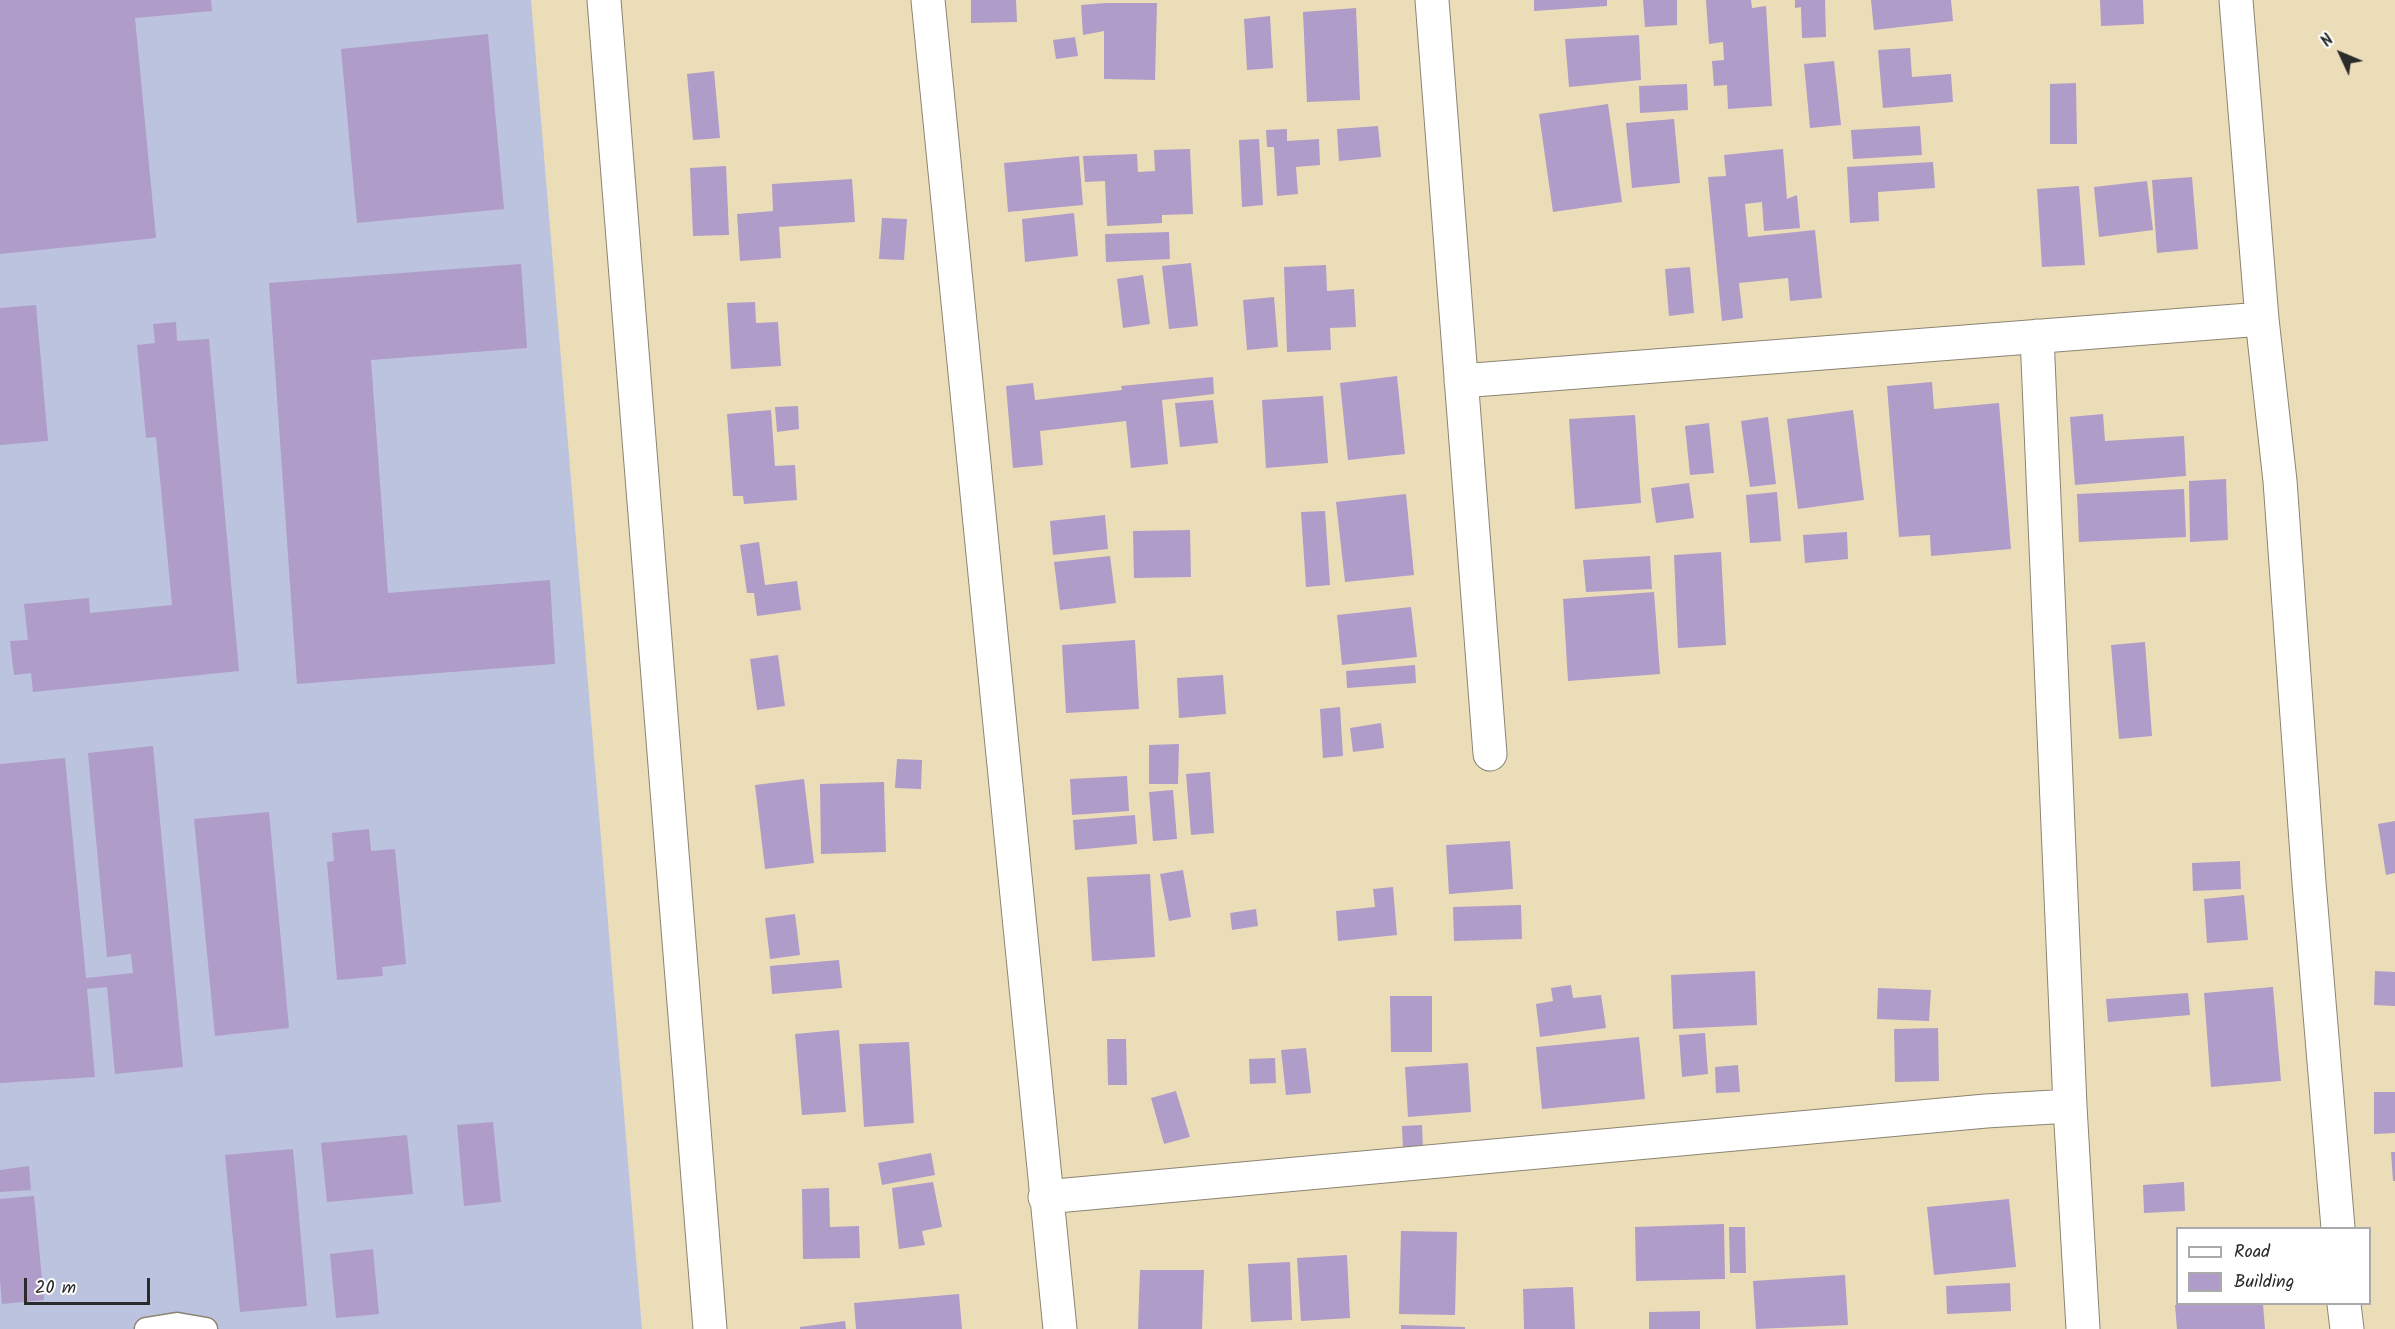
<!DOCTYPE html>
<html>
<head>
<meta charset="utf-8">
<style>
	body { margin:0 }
	#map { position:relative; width:2395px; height:1329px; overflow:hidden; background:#ecddb9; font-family:Kalam,sans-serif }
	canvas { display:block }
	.legend { position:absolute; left:2176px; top:1227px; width:195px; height:78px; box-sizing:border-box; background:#fff; border:2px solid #aaa; margin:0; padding:8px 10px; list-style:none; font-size:18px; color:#2b2b2b }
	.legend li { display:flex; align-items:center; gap:12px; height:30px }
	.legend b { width:30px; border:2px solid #aaa }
	.north { position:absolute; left:2311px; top:24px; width:60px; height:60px; -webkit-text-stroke:4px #fff; paint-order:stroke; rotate:314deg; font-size:16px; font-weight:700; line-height:24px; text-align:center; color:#2b2b2b }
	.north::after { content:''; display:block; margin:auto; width:21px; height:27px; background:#2b2b2b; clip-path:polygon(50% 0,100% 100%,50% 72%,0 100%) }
	.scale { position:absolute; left:24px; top:1278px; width:126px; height:27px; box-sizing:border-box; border:3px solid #2b2b2b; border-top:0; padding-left:8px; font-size:18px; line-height:21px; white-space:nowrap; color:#2b2b2b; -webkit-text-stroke:4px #fff; paint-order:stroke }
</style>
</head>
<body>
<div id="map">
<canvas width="2395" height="1329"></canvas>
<ul class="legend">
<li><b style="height:8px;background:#fff"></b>Road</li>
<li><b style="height:16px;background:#af9cc8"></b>Building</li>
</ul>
<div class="north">N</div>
<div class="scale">20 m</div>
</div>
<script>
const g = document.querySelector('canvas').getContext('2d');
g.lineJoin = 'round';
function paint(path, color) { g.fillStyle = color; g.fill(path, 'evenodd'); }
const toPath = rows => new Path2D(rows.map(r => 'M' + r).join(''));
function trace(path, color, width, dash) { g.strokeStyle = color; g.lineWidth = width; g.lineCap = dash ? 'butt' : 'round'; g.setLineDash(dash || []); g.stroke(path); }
const industrial = toPath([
	[0,0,531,0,642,1329,0,1329]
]);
const building = toPath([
	[0,0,211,0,212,11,135,18,156,238,0,254],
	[971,0,1016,0,1017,22,971,23],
	[1534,0,1607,0,1607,6,1534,11],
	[1643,0,1677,0,1677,25,1645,27],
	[1706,0,1751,0,1752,8,1766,6,1772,106,1728,109,1727,85,1714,86,1712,61,1724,60,1723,42,1709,44],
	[1795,0,1825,0,1826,37,1802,38,1801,7,1795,8],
	[1871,0,1951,0,1953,21,1874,30],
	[2100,0,2143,0,2144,24,2101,26],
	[1106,3,1157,3,1155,80,1104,79,1104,31,1083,35,1081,5],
	[1356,8,1360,100,1307,102,1303,12],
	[1270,16,1273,68,1247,70,1244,19],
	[488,34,504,209,357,223,341,49],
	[1639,35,1641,80,1569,87,1565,39],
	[1075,37,1078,56,1056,59,1053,40],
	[1910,48,1912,77,1951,74,1953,102,1883,108,1878,50],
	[1834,61,1841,125,1810,128,1804,64],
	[714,71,720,138,693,140,687,74],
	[2076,83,2077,144,2050,144,2050,84],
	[1687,84,1688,110,1640,113,1639,86],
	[1608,104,1622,202,1553,212,1539,114],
	[1674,119,1680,183,1632,188,1626,123],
	[1378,126,1381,157,1339,161,1337,129],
	[1920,126,1922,155,1853,159,1851,130],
	[1287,129,1287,141,1319,139,1320,165,1296,167,1298,194,1277,196,1274,147,1267,147,1266,130],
	[1259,139,1263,205,1242,207,1239,140],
	[1190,149,1193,214,1162,215,1162,223,1107,226,1105,181,1085,182,1083,156,1137,154,1138,172,1155,171,1154,150],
	[1783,149,1787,199,1797,195,1800,228,1764,231,1762,202,1745,204,1748,237,1815,230,1822,298,1790,301,1788,278,1739,283,1743,318,1722,321,1708,177,1726,176,1724,155],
	[1079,156,1083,205,1008,212,1004,163],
	[1933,162,1935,188,1878,192,1879,221,1850,223,1847,167],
	[726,166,729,235,693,236,690,168],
	[2192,177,2198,249,2157,253,2152,180],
	[852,179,855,222,779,227,781,258,740,261,737,214,773,211,772,184],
	[2147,181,2153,230,2099,237,2094,187],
	[2079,186,2085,265,2042,267,2037,189],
	[1074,213,1078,256,1025,262,1022,219],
	[882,218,907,219,904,260,879,259],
	[1169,232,1170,259,1106,262,1105,234],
	[1191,263,1198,326,1169,329,1162,266],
	[521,264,527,348,371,360,388,593,550,580,555,664,297,684,269,283],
	[1326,265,1327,291,1354,289,1356,327,1330,328,1331,350,1287,352,1284,267],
	[1690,267,1694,313,1669,316,1665,269],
	[1143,275,1150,324,1123,328,1117,279],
	[1274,297,1278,347,1247,350,1243,300],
	[755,302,756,323,778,322,781,366,731,369,727,303],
	[36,305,48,441,0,445,0,308],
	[176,322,177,341,209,339,239,671,33,692,31,673,14,675,10,641,28,640,24,604,89,598,90,613,172,605,156,437,146,438,137,345,155,343,153,324],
	[1397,376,1405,454,1348,460,1340,383],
	[1213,377,1214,394,1162,400,1168,464,1131,468,1126,421,1040,431,1043,465,1013,468,1006,386,1033,383,1035,400,1122,390,1121,386],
	[1932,382,1934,409,1999,403,2011,549,1931,556,1930,535,1899,537,1887,386],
	[1323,396,1328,463,1266,468,1262,400],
	[1213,400,1218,443,1180,447,1175,403],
	[798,406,799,429,777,432,775,407],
	[771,410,775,466,795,465,797,500,744,504,743,496,733,496,727,414],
	[1853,410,1864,500,1798,509,1787,419],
	[2103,414,2105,441,2184,436,2186,476,2075,485,2070,417],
	[1635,415,1641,503,1575,509,1569,419],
	[1768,417,1776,484,1750,487,1741,421],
	[1709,423,1714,473,1690,475,1685,426],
	[2226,479,2228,540,2190,542,2189,481],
	[1689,483,1694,518,1656,523,1651,488],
	[2184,489,2186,537,2079,542,2077,494],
	[1777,492,1781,541,1750,543,1746,495],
	[1406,494,1414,575,1345,582,1336,502],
	[1325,511,1330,585,1306,587,1301,512],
	[1105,515,1108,549,1053,555,1050,521],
	[1190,530,1191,577,1134,578,1133,531],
	[1847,532,1848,559,1805,563,1803,535],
	[759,542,765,585,797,581,801,610,757,616,754,593,747,593,740,545],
	[1721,552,1726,645,1678,648,1674,555],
	[1110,556,1116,603,1060,610,1054,562],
	[1650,556,1652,589,1586,592,1583,560],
	[1654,592,1660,674,1568,681,1563,599],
	[1411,607,1417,657,1342,665,1337,615],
	[1135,640,1139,709,1066,713,1062,645],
	[2145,642,2152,736,2119,739,2111,645],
	[778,655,785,706,757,710,750,659],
	[1415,665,1416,683,1347,688,1346,671],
	[1223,675,1226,714,1179,718,1177,678],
	[1340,707,1343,756,1323,758,1320,709],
	[1381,723,1384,748,1353,752,1350,728],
	[1179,744,1178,784,1149,784,1149,745],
	[153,746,183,1067,115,1074,107,987,87,989,95,1077,0,1083,0,764,65,758,86,978,133,973,131,954,107,957,88,753],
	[897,759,922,760,921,789,895,788],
	[1210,772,1214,833,1191,835,1186,774],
	[1127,776,1129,811,1072,815,1070,779],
	[804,779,814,863,765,869,755,785],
	[884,782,886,852,821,854,820,784],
	[1173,790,1177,839,1153,841,1149,792],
	[269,812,289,1028,215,1036,194,819],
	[1135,815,1137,844,1075,850,1073,820],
	[2395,821,2395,873,2386,875,2378,824],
	[369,829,371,851,395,849,406,964,382,967,383,976,337,980,327,862,334,861,332,833],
	[1510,841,1513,889,1449,894,1446,845],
	[2240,861,2241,889,2193,891,2192,863],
	[1183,870,1191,917,1169,921,1160,874],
	[1150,874,1155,957,1092,961,1087,877],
	[1393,887,1397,935,1338,941,1336,911,1375,907,1373,889],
	[2244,895,2248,940,2207,943,2204,899],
	[1521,905,1522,939,1454,941,1453,907],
	[1256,909,1258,926,1232,930,1230,913],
	[795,914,800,955,770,959,765,918],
	[839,960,842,988,772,994,770,966],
	[1755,971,1757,1025,1673,1029,1671,975],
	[2375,971,2395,972,2395,1006,2374,1005],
	[1571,985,1573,998,1601,995,1606,1028,1540,1037,1536,1004,1553,1001,1551,988],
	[2273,987,2281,1081,2211,1087,2204,993],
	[1878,988,1931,990,1929,1021,1877,1019],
	[2188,993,2190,1015,2108,1022,2106,999],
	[1390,996,1432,996,1432,1052,1391,1052],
	[1938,1028,1939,1081,1895,1082,1894,1029],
	[839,1030,846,1112,802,1115,795,1034],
	[1705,1033,1708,1074,1682,1077,1679,1035],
	[1639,1037,1645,1099,1542,1109,1536,1047],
	[1107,1039,1126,1039,1127,1085,1108,1085],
	[909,1042,914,1123,864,1127,859,1044],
	[1306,1048,1311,1093,1286,1095,1281,1050],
	[1275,1058,1276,1083,1250,1084,1249,1059],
	[1468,1063,1471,1112,1408,1117,1405,1067],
	[1738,1065,1740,1092,1716,1093,1715,1067],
	[1176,1091,1190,1137,1164,1144,1151,1098],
	[2374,1092,2395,1092,2395,1133,2374,1134],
	[493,1122,501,1202,464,1206,457,1125],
	[1422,1125,1423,1150,1403,1150,1402,1126],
	[407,1135,413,1194,327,1202,321,1143],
	[293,1149,307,1306,240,1312,225,1155],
	[2391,1152,2395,1152,2395,1181,2393,1181],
	[931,1153,935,1175,882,1185,878,1163],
	[29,1166,31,1190,0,1192,0,1170],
	[933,1182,942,1227,922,1231,925,1245,899,1249,892,1188],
	[2184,1182,2185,1211,2144,1213,2143,1185],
	[829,1188,830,1227,859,1226,860,1258,803,1259,802,1189],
	[34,1196,44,1300,2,1304,0,1280,0,1199],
	[2009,1199,2016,1267,1934,1275,1927,1207],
	[1724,1224,1725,1279,1636,1281,1635,1227],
	[1729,1227,1745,1227,1746,1273,1730,1273],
	[1401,1231,1457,1232,1455,1315,1399,1314],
	[373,1249,379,1314,336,1318,330,1254],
	[1347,1255,1350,1318,1301,1321,1297,1258],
	[1290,1262,1292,1320,1251,1322,1248,1264],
	[1140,1270,1204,1270,1202,1329,1138,1329],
	[1845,1275,1848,1325,1756,1329,1753,1281],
	[2010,1283,2011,1311,1947,1314,1946,1286],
	[1573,1287,1575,1329,1524,1329,1523,1289],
	[959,1294,962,1329,856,1329,854,1303],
	[2193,1304,2263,1304,2265,1329,2177,1329,2175,1305],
	[1700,1311,1700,1329,1649,1329,1649,1312],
	[845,1321,846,1329,800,1329,800,1327],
	[1401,1325,1465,1327,1465,1329,1401,1329]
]);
const lane = toPath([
	[146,1329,177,1324,206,1329]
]);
const street = toPath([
	[604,0,710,1329],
	[928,0,1060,1329],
	[1432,0,1490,754],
	[2236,0,2262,319,2280,481,2309,883,2338,1228],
	[2037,336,2070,1106],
	[1461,381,2262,319],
	[1045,1197,1986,1111,2070,1106,2083,1329],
	[2344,1304,2347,1329]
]);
paint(industrial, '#bcc3de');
paint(building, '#af9cc8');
trace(lane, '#8c8472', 25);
trace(street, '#8c8472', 35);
trace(lane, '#fff', 22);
trace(street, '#fff', 33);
</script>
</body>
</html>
